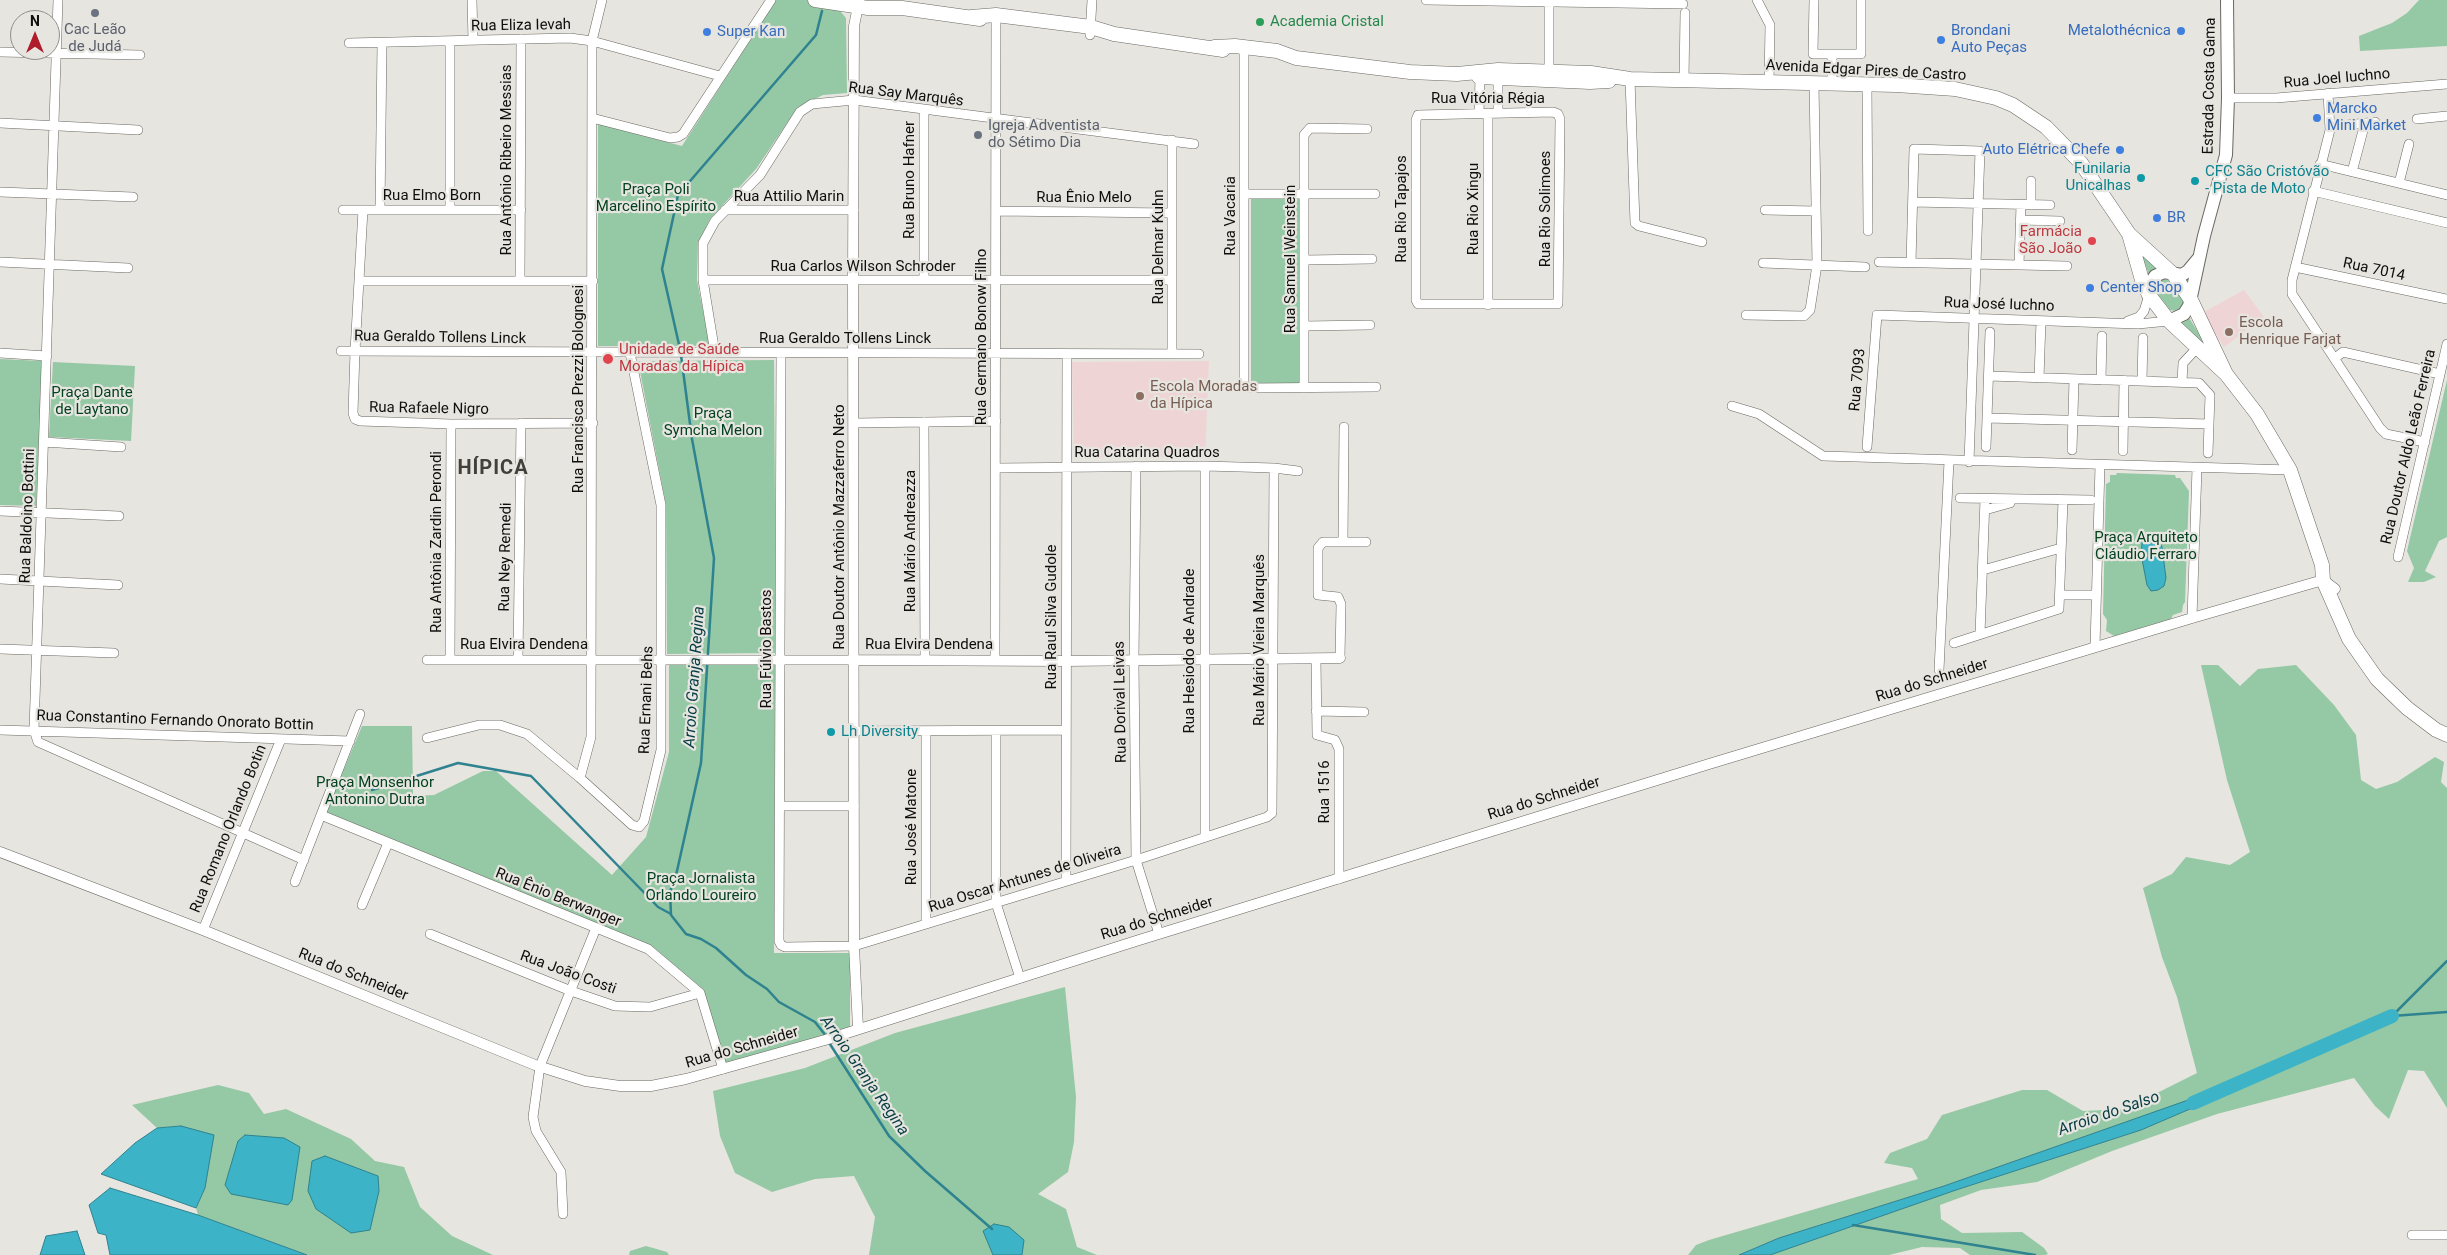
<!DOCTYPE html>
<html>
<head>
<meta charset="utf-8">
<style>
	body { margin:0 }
	#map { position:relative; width:2447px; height:1255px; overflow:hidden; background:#e7e5df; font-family:Roboto,sans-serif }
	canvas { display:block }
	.north { position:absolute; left:10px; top:10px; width:50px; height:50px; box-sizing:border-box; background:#e7e5df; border:1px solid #918f8b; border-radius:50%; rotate:0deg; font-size:14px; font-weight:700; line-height:20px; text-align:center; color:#0f0e0c }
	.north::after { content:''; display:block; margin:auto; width:18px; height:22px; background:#af1c2b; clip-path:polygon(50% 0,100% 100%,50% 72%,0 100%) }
</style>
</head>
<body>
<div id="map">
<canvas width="2447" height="1255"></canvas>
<div class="north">N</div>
</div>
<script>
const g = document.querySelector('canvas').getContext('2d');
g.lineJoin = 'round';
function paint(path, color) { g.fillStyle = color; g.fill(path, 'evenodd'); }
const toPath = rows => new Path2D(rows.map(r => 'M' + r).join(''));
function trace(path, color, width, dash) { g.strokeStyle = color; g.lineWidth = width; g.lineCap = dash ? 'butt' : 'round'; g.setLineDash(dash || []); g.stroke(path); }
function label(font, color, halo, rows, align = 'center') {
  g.font = font + ' Roboto,sans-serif'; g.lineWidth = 4.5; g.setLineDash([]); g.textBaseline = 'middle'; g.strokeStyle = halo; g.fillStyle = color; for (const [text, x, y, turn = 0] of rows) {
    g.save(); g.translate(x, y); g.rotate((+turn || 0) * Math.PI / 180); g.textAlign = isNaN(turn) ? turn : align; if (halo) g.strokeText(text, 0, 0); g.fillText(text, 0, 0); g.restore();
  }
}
const education = toPath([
	[2244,290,2264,317,2224,347,2202,313],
	[1209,361,1205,457,1074,458,1072,362]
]);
const green = toPath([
	[776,0,806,0,835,5,846,18,847,93,823,95,798,107,756,169,710,219,698,243,697,280,710,346,598,346,598,124,682,146],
	[2419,0,2447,0,2447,46,2360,51,2359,36,2392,23,2407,13],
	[1251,198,1302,198,1302,384,1251,384],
	[2139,249,2161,270,2150,277],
	[2163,279,2171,281,2184,301,2181,309,2176,311,2170,310,2156,292,2155,286,2158,281],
	[2188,316,2207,347,2205,350,2178,323],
	[0,359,43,361,36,506,0,505],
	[774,360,776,653,667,654,666,505,638,361],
	[53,362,135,366,131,441,49,437],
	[2447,380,2447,537,2439,541,2425,571,2436,577,2424,582,2408,582,2414,568,2407,551],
	[2117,473,2175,475,2176,478,2180,478,2189,491,2185,602,2183,605,2182,612,2173,615,2171,619,2114,636,2106,631,2107,620,2103,614,2106,484,2110,482,2110,475,2116,475],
	[669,665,775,665,774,953,850,953,850,1028,726,1064,704,990,650,945,326,812,362,726,412,726,413,796,434,795,483,771,496,771,612,875,646,837,669,752],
	[2201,665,2218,665,2240,686,2258,669,2296,665,2334,705,2356,735,2361,780,2376,789,2397,782,2435,757,2444,762,2441,782,2447,788,2447,1108,2424,1071,2408,1070,2389,1119,2375,1106,2354,1078,2217,1114,2112,1151,2037,1182,1981,1190,1940,1205,1941,1219,1962,1233,2022,1232,2044,1248,2048,1254,2045,1255,1970,1255,1960,1248,1922,1247,1889,1255,1770,1255,1956,1190,2141,1130,2211,1100,2208,1094,1944,1186,1779,1238,1739,1255,1688,1255,1696,1245,1709,1240,1918,1179,1912,1168,1884,1163,1890,1153,1927,1139,1942,1115,2022,1090,2047,1090,2083,1111,2125,1109,2197,1073,2177,997,2162,957,2143,888,2172,874,2186,857,2230,865,2250,852,2227,780],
	[1065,987,1076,1097,1074,1142,1068,1172,1038,1194,1066,1209,1077,1247,1097,1255,1022,1255,1023,1239,990,1245,993,1255,869,1255,875,1217,854,1176,815,1179,772,1192,735,1173,720,1136,713,1091,805,1068,895,1033],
	[218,1085,249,1093,264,1114,286,1109,351,1139,375,1161,404,1167,420,1207,452,1236,493,1255,307,1255,198,1215,196,1208,205,1188,181,1126,157,1128,132,1105],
	[646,1246,667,1252,669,1255,629,1255,630,1251]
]);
const water = toPath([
	[2150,533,2157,537,2162,547,2166,578,2164,586,2158,590,2151,591,2147,585,2141,554,2142,543,2146,534,2150,533],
	[2208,1093,2211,1100,2141,1130,1956,1190,1770,1255,1739,1255,1779,1238,1944,1186,2208,1093],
	[181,1126,214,1135,205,1188,196,1208,101,1174,135,1143,157,1128,181,1126],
	[245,1135,284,1138,300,1147,292,1200,288,1205,231,1194,225,1185,238,1141,245,1135],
	[325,1156,378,1176,379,1191,370,1230,351,1233,316,1209,308,1191,312,1161,325,1156],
	[110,1188,198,1215,307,1255,110,1255,106,1235,98,1233,89,1205,110,1188],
	[994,1224,1009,1227,1024,1240,1022,1255,993,1255,983,1231,994,1224],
	[77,1231,85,1255,40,1255,46,1236,77,1231]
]);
const stream = toPath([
	[680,349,662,269,678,195,816,35,822,11],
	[681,355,692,439,714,558,701,763,677,871,670,892,671,915,686,934,701,939,716,948,746,975,767,989,779,1002,815,1022,826,1036],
	[372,790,458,763,531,776,658,907,671,914],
	[2392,1016,2447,961],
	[2392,1016,2447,1012],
	[828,1041,889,1136,925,1171,992,1229],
	[1853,1225,2035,1255]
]);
const river = toPath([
	[2193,1103,2392,1016]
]);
const minor = toPath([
	[58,0,34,730,38,742,304,860],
	[472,0,473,40],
	[1426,0,1683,4],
	[1757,0,1770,25,1769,82],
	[1814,0,1813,54,1861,54,1861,0],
	[1090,35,1092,0],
	[450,41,450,210],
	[349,43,570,38,592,41,720,76],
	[1244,47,1244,386,1249,388,1376,387],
	[0,52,140,55],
	[1832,54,1832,84],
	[1549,75,1549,0],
	[1630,79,1635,223,1639,226,1702,242],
	[1498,80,1498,113],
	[1684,81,1685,13],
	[1867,85,1868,231],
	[2328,93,2330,130,2292,280,2292,294,2380,428,2386,434,2425,442],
	[2228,98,2276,98,2447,84],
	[924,110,924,280],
	[1553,112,1558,114,1560,119,1558,304,1418,304,1416,300,1416,120,1418,115,1553,112],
	[1479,113,1480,78],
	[592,118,670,138,678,137,683,134,771,0],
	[2417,119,2447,116],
	[0,123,138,130],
	[2347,125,2375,122],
	[1172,140,1172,353],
	[2320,164,2447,195],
	[2352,172,2365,123],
	[2399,183,2409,144],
	[2313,191,2447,223],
	[0,192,133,197],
	[1245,194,1375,194],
	[1913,202,2050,205],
	[2031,205,2031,181],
	[343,210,521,210],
	[363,210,355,351,353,413,355,419,360,421,451,424,593,423],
	[380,210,382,43],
	[725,210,854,210],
	[1765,210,1816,211],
	[996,211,1172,213],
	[2020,220,2060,221],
	[1305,260,1372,259],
	[0,262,128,268],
	[1879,262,2067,266],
	[1763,263,1865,267],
	[1911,263,1914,149,1980,151,1969,462],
	[2019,265,2021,205],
	[2295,267,2447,299],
	[703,280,1172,280],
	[360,281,593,281],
	[520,281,521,39],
	[1488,305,1488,113],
	[1746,315,1804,316,1810,310,1817,265,1814,83],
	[2128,321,2139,317,2144,311,2149,295],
	[1304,326,1370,325],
	[341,351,1199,354],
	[0,353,47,356],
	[715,353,703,280,703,243,715,221,760,175,800,112,812,104,854,100,1194,144],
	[781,353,779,941,781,945,785,947,854,946,1136,860,1267,817,1272,813,1274,468],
	[2335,358,2343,352,2440,374],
	[1989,376,2199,383,2210,395,2208,453],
	[2039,378,2041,321],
	[2101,380,2102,336],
	[2142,381,2143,338],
	[2182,382,2183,363,2198,347],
	[1304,388,1304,135,1310,128,1367,129],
	[1732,406,1759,414,1823,456,2290,470],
	[1987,418,2209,424],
	[924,422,925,660],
	[855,423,996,421],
	[44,442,121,447],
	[1867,447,1877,315,2138,324,2169,321],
	[1986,447,1990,332],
	[2072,450,2074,379],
	[2123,451,2124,380],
	[1136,466,1134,661,1136,860,1159,934],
	[1205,466,1205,837],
	[997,468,1205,466,1274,468,1298,471],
	[1960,498,2091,500],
	[1985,510,2010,503,2010,500],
	[0,511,119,516],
	[1343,542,1344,427],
	[2398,557,2447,344],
	[1983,570,2061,548],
	[0,579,118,585],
	[2060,595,2096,595],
	[2192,618,2197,468],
	[1980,634,1985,499],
	[1954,643,2059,609,2063,500],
	[2095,647,2100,465],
	[0,649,114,653],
	[1340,658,1341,604,1338,597,1318,595,1318,548,1323,542,1366,542],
	[995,659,996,15],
	[1316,659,1317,735,1335,740,1339,749,1339,879],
	[427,660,855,660],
	[450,660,451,424],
	[518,660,521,423],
	[1939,670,1949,461],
	[1316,711,1364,712],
	[0,730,350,741],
	[855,731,1065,730],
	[926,731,926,923],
	[996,731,996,903,1020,978],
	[427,738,479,725,500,725,527,734,580,778,632,825,639,827,644,821,661,750,661,505,630,353],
	[580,778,591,737,592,41,602,0],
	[780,806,854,806],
	[321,815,648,949,700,993,723,1069],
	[1066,880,1067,354],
	[295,882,360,714],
	[362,905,388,843],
	[203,930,281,739],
	[430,934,571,991,615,1006,650,1007,700,993],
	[563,1214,561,1172,536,1131,533,1117,540,1066,596,928],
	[2412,1235,2447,1235]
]);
const tertiary = toPath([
	[855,660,1065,661,1340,658],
	[0,852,203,930,535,1065,585,1081,620,1086,651,1086,686,1079,825,1040,1136,941,1709,764,2192,618,2323,580,2335,589],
	[858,1028,854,946,853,280,854,26,859,1]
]);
const secondary = toPath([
	[2149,295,2149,285,2155,276,2164,272,2182,275,2188,271,2198,259],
	[2169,321,2184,314,2189,306,2204,236,2226,155,2228,98,2227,0]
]);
const primary = toPath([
	[815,0,868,8,902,8,980,19],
	[971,17,996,15,1091,27,1114,34,1223,50],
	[1214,47,1235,46,1277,51,1296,58,1410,72,1457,74,1498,70,1591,73,1630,79,1896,85,1955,89,1996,98,2013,105,2046,127,2081,163,2129,234,2174,275,2191,300,2226,374],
	[1479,77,1590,82,1609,81],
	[2129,234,2142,280,2149,295,2169,321,2226,374,2257,414,2290,470,2322,565,2323,580,2349,639,2377,679,2407,708,2436,730,2447,735]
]);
const markers = [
	[95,13,5,"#6b7280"],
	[1260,22,5,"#2e9e5b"],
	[2181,31,5,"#3f7fe0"],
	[707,32,5,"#3f7fe0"],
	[1941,40,5,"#3f7fe0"],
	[2317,118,5,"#3f7fe0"],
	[978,135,5,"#6b7280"],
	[2120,150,5,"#3f7fe0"],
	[2141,178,5,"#0f9aa8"],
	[2195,181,5,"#0f9aa8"],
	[2157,218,5,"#3f7fe0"],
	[2092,241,5,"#e0444e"],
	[2090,288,5,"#3f7fe0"],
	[2229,332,5,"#8d6e63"],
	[608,359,6,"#e0444e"],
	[1140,396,5,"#8d6e63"],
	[831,732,5,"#0f9aa8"]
];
const leisureNames = [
	["Academia Cristal",1270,22]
];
const streetNames = [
	["Rua Eliza Ievah",521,26,-1],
	["Avenida Edgar Pires de Castro",1866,71,3],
	["Rua Joel Iuchno",2337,79,-5],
	["Estrada Costa Gama",2210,86,-89],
	["Rua Say Marquês",906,95,7],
	["Rua Vitória Régia",1488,99],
	["Rua Antônio Ribeiro Messias",507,160,-90],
	["Rua Bruno Hafner",910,180,-90],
	["Rua Elmo Born",432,196],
	["Rua Attilio Marin",789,197],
	["Rua Ênio Melo",1084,198],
	["Rua Rio Tapajos",1402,209,-90],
	["Rua Rio Xingu",1474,209,-90],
	["Rua Rio Solimoes",1546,209,-90],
	["Rua Vacaria",1231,216,-90],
	["Rua Delmar Kuhn",1159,247,-90],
	["Rua Samuel Weinstein",1291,259,-90],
	["Rua Carlos Wilson Schroder",863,267],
	["Rua 7014",2374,270,12],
	["Rua José Iuchno",1999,305,2],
	["Rua Germano Bonow Filho",982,337,-90],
	["Rua Geraldo Tollens Linck",440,338,1],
	["Rua Geraldo Tollens Linck",845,339],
	["Rua 7093",1858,380,-85],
	["Rua Francisca Prezzi Bolognesi",579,389,-90],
	["Rua Rafaele Nigro",429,409,1],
	["Rua Doutor Aldo Leão Ferreira",2409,447,-77],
	["Rua Catarina Quadros",1147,453],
	["Rua Baldoino Bottini",28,516,-88],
	["Rua Doutor Antônio Mazzaferro Neto",840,527,-90],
	["Rua Mário Andreazza",911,541,-90],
	["Rua Antônia Zardin Perondi",437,542,-90],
	["Rua Ney Remedi",506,557,-89],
	["Rua Raul Silva Gudole",1052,617,-90],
	["Rua Mário Vieira Marquês",1260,640,-90],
	["Rua Elvira Dendena",524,645],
	["Rua Elvira Dendena",929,645],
	["Rua Fúlvio Bastos",767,649,-90],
	["Rua Hesiodo de Andrade",1190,651,-90],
	["Rua do Schneider",1932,681,-17],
	["Rua Ernani Behs",647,700,-88],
	["Rua Dorival Leivas",1121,702,-91],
	["Rua Constantino Fernando Onorato Bottin",175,721,2],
	["Rua 1516",1325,792,-90],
	["Rua do Schneider",1544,799,-17],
	["Rua José Matone",912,827,-90],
	["Rua Romano Orlando Botin",229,829,-68],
	["Rua Oscar Antunes de Oliveira",1025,879,-17],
	["Rua Ênio Berwanger",558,898,22],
	["Rua do Schneider",1157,919,-17],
	["Rua João Costi",568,973,20],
	["Rua do Schneider",353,975,22],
	["Rua do Schneider",742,1048,-16]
];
const worshipNames = [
	["Cac Leão",95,30],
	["de Judá",95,47],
	["Igreja Adventista",988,126,"left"],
	["do Sétimo Dia",988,143,"left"]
];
const shopNames = [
	["Brondani",1951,31],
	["Auto Peças",1951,48],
	["Metalothécnica",2171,31,"right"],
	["Super Kan",717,32],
	["Marcko",2327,109],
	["Mini Market",2327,126],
	["Auto Elétrica Chefe",2110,150,"right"],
	["BR",2167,218],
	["Center Shop",2100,288]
];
const cultureNames = [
	["Funilaria",2131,169,"right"],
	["Unicalhas",2131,186,"right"],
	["CFC São Cristóvão",2205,172],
	["- Pista de Moto",2205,189],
	["Lh Diversity",841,732]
];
const parkNames = [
	["Praça Poli",656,190],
	["Marcelino Espírito",656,207],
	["Praça Dante",92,393],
	["de Laytano",92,410],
	["Praça",713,414],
	["Symcha Melon",713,431],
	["Praça Arquiteto",2146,538],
	["Cláudio Ferraro",2146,555],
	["Praça Monsenhor",375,783],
	["Antonino Dutra",375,800],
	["Praça Jornalista",701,879],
	["Orlando Loureiro",701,896]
];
const healthNames = [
	["Farmácia",2082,232],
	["São João",2082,249],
	["Unidade de Saúde",619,350,"left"],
	["Moradas da Hípica",619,367,"left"]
];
const educationNames = [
	["Escola",2239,323],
	["Henrique Farjat",2239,340],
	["Escola Moradas",1150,387],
	["da Hípica",1150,404]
];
const waterNames = [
	["Arroio Granja Regina",695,677,-86],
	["Arroio Granja Regina",864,1076,55],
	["Arroio do Salso",2109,1114,-19]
];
const districtNames = [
	["HÍPICA",493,469]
];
paint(education, '#efd4d5');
paint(green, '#95c8a4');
paint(water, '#3db3c7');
trace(water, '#2f828f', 1);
trace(stream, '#2f828f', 2.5);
trace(river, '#3db3c7', 14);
trace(minor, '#6a6862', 10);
trace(tertiary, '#6a6862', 11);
trace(secondary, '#6a6862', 14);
trace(primary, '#6a6862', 15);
trace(minor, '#fff', 9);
trace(tertiary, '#fff', 10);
trace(secondary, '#fff', 12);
trace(primary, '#fff', 14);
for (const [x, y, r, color] of markers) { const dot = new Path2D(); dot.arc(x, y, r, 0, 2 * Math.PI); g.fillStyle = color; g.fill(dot); trace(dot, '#e7e5df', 2); }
label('15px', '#27864d', '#e7e5df', leisureNames, 'left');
label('15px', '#0f0e0c', '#e7e5df', streetNames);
label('15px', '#5b616d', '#e7e5df', worshipNames);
label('15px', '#366cbe', '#e7e5df', shopNames, 'left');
label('15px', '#0d838f', '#e7e5df', cultureNames, 'left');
label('15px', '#034221', '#e7e5df', parkNames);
label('15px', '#be3a42', '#e7e5df', healthNames, 'right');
label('15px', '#785e54', '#e7e5df', educationNames, 'left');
label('italic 16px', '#063d45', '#e7e5df', waterNames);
g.letterSpacing = '1px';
label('bold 20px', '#42403b', '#e7e5df', districtNames);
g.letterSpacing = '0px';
</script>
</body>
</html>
